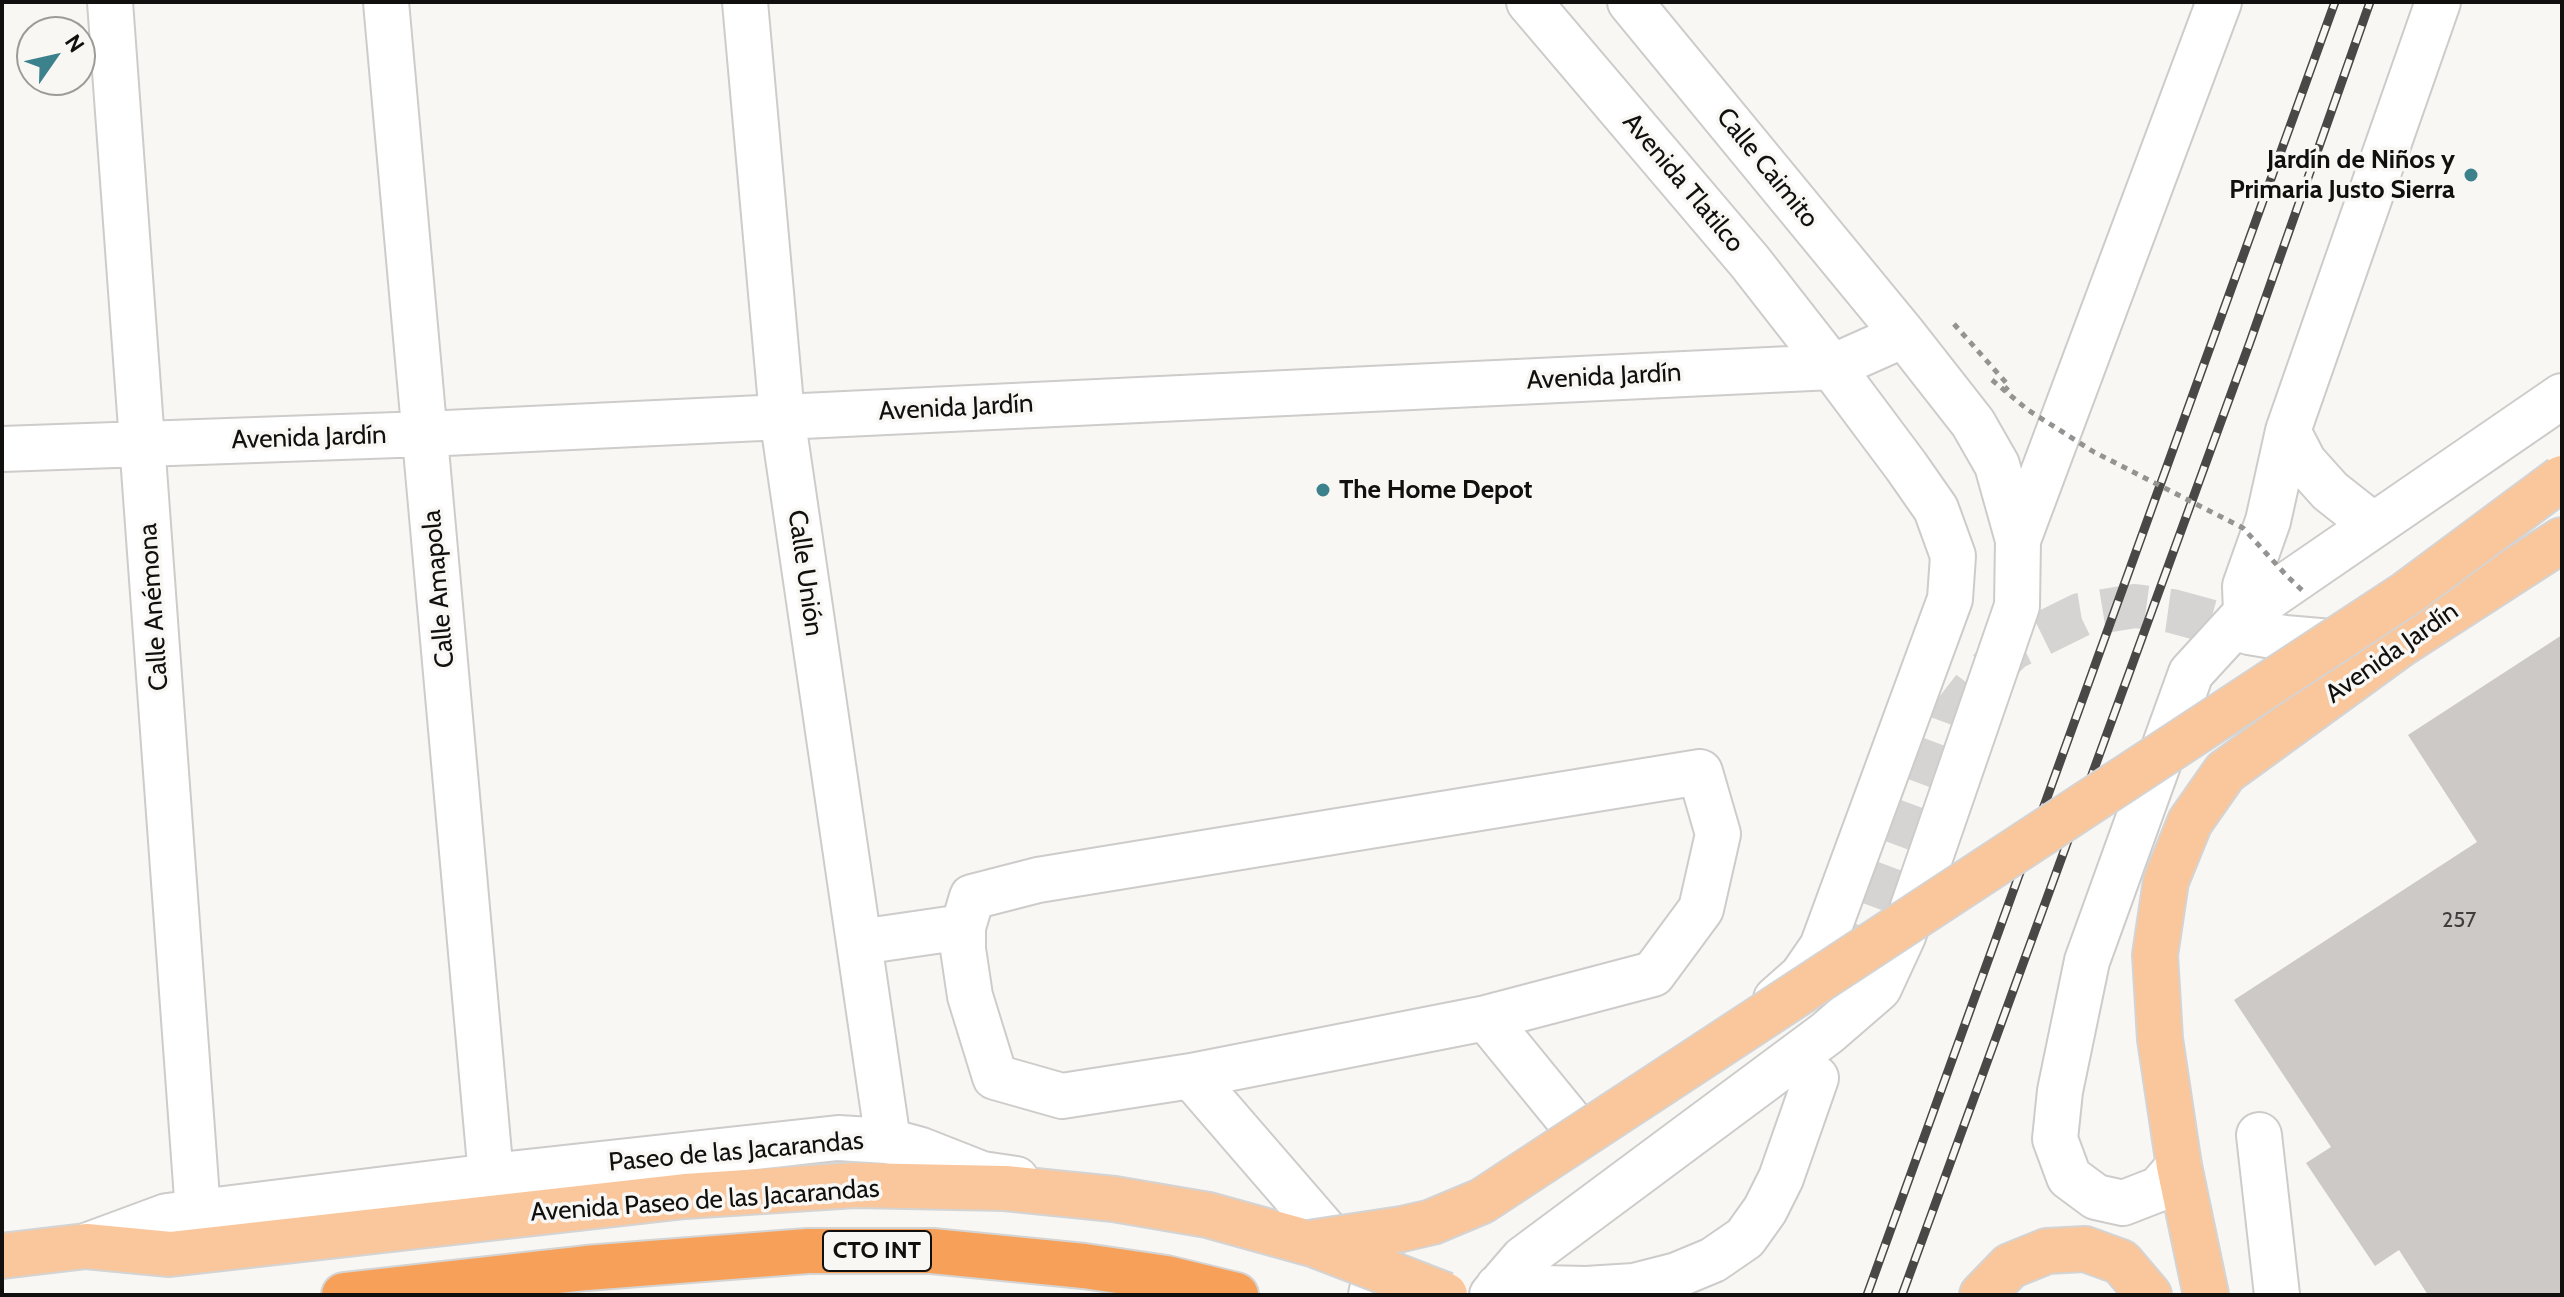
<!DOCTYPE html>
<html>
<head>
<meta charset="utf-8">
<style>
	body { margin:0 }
	#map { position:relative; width:2564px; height:1297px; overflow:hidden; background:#f9f7f4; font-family:Cabin,sans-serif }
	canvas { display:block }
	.frame { position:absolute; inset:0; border:4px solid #11100f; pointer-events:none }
	.north { position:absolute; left:16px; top:16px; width:80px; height:80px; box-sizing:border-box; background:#f9f7f4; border:2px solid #9c9b98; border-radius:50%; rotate:56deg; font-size:22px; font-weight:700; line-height:32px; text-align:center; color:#11100f }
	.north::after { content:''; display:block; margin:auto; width:28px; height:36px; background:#3c828d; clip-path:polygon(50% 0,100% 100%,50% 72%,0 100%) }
</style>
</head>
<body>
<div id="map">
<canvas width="2564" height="1297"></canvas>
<div class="frame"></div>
<div class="north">N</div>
</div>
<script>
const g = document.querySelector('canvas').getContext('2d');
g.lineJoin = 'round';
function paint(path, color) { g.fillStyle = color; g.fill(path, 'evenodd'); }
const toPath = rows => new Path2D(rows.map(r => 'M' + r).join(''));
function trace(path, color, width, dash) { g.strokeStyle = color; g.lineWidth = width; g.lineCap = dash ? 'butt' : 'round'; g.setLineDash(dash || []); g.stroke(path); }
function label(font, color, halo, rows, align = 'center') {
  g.font = font + ' Cabin,sans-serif'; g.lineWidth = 7; g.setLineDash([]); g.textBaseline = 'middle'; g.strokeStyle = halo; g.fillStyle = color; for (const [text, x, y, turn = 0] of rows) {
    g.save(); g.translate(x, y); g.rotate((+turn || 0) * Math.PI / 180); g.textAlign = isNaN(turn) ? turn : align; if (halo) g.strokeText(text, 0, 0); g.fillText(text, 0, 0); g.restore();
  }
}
const building = toPath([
	[2562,635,2562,1295,2428,1295,2399,1250,2375,1266,2306,1163,2331,1147,2234,1000,2477,842,2408,735]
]);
const minorTunnel = toPath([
	[1856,971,1950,719,1983,676,2013,648,2080,615,2135,606,2172,611,2249,632]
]);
const path = toPath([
	[1954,324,2009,386,2001,394]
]);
const minor = toPath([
	[110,2,198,1212],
	[386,2,491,1176],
	[745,2,782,416,888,1141],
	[1529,2,1750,262,1832,367,1906,466,1936,509,1953,556,1950,599,1822,947,1802,976,1776,999],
	[2,449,425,434,1832,367,1904,335],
	[2373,525,2330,491,2304,462,2288,431,2438,2],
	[2018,540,2219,2],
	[2246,613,2245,586,2268,521,2288,431],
	[2249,632,2285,638,2354,644],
	[1700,772,1718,834,1701,909,1653,974,1486,1018,1191,1076,1062,1096,995,1077,970,996,963,949,963,927,972,897,1038,880,1700,772],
	[860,942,963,927],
	[1486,1018,1579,1132],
	[1191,1076,1326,1232],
	[2259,1135,2277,1295],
	[2179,1166,2159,1189,2123,1203,2096,1197,2069,1177,2055,1139,2060,1091,2087,961,2191,673,2246,613,2562,396],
	[86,1246,167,1216,491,1176,838,1138,888,1141,921,1150,982,1174,1016,1179],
	[1498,1287,1586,1289,1634,1286,1677,1275,1713,1260,1745,1238,1765,1210,1781,1178,1816,1078],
	[1371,1295,1383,1240],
	[1492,1295,1523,1259,1827,1033,1879,988,1903,936,2017,606,2018,540,1997,465,1973,423,1904,335,1630,2]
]);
const major = toPath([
	[2,1256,86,1246,170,1254,685,1196,855,1185,1005,1188,1114,1199,1208,1215,1309,1243],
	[1982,1295,2010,1266,2047,1251,2085,1249,2121,1262,2149,1295],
	[2206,1295,2179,1166,2160,1039,2155,955,2166,881,2190,822,2225,772,2401,644,2562,540]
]);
const highway = toPath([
	[344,1295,586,1268,808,1251,932,1251,1084,1266,1166,1278,1236,1295]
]);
const rail = toPath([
	[1867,1295,2335,2],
	[1902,1295,2250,342,2370,2]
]);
const pathBridge = toPath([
	[1992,380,2028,410,2094,452,2243,528,2287,576,2306,594]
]);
const majorBridge = toPath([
	[1309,1243,1402,1229,1432,1222,1482,1201,2406,594,2562,478],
	[1313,1244,1445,1295]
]);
const markers = [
	[2471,175,8,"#3c828d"],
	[1323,490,8,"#3c828d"]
];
const numberNames = [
	["257",2459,921]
];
const shields = [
	[877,1251,108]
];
const shieldNames = [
	["CTO INT",877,1251]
];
const poiNames = [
	["Jardín de Niños y",2455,160],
	["Primaria Justo Sierra",2455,190],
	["The Home Depot",1339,490,"left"]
];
const streetNames = [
	["Calle Caimito",1767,168,51],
	["Avenida Tlatilco",1683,183,50],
	["Avenida Jardín",1604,377,-3],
	["Avenida Jardín",956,408,-3],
	["Avenida Jardín",309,438,-2],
	["Calle Unión",805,573,82],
	["Calle Amapola",439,589,-95],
	["Calle Anémona",154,607,-94],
	["Avenida Jardín",2392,653,-35],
	["Paseo de las Jacarandas",736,1152,-5],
	["Avenida Paseo de las Jacarandas",705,1201,-4]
];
paint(building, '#ccc9c7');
trace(minorTunnel, '#d6d4d2', 44, [44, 22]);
trace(minor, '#ceccca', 48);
trace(major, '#d4d4d4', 48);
trace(highway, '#d4d4d4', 48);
trace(path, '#949391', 5, [6, 6]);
trace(minor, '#fff', 44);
trace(major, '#fac69b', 44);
trace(highway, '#f6a059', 44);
trace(rail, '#4a4847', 9);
trace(rail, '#f9f7f4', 6, [18]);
trace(majorBridge, '#d4d4d4', 48, []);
trace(pathBridge, '#949391', 5, [6, 6]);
trace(majorBridge, '#fac69b', 44);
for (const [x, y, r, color] of markers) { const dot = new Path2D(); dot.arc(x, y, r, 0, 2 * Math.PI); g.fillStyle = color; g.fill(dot); trace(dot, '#f9f7f4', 3); }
label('22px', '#403e3d', null, numberNames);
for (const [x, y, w] of shields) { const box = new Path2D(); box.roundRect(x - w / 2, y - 20, w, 40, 6); g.fillStyle = '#f9f7f4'; g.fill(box); trace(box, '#11100f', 2); }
label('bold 24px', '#11100f', null, shieldNames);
label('bold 26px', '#11100f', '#f9f7f4', poiNames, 'right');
label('26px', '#11100f', '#f9f7f4', streetNames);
</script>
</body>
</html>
